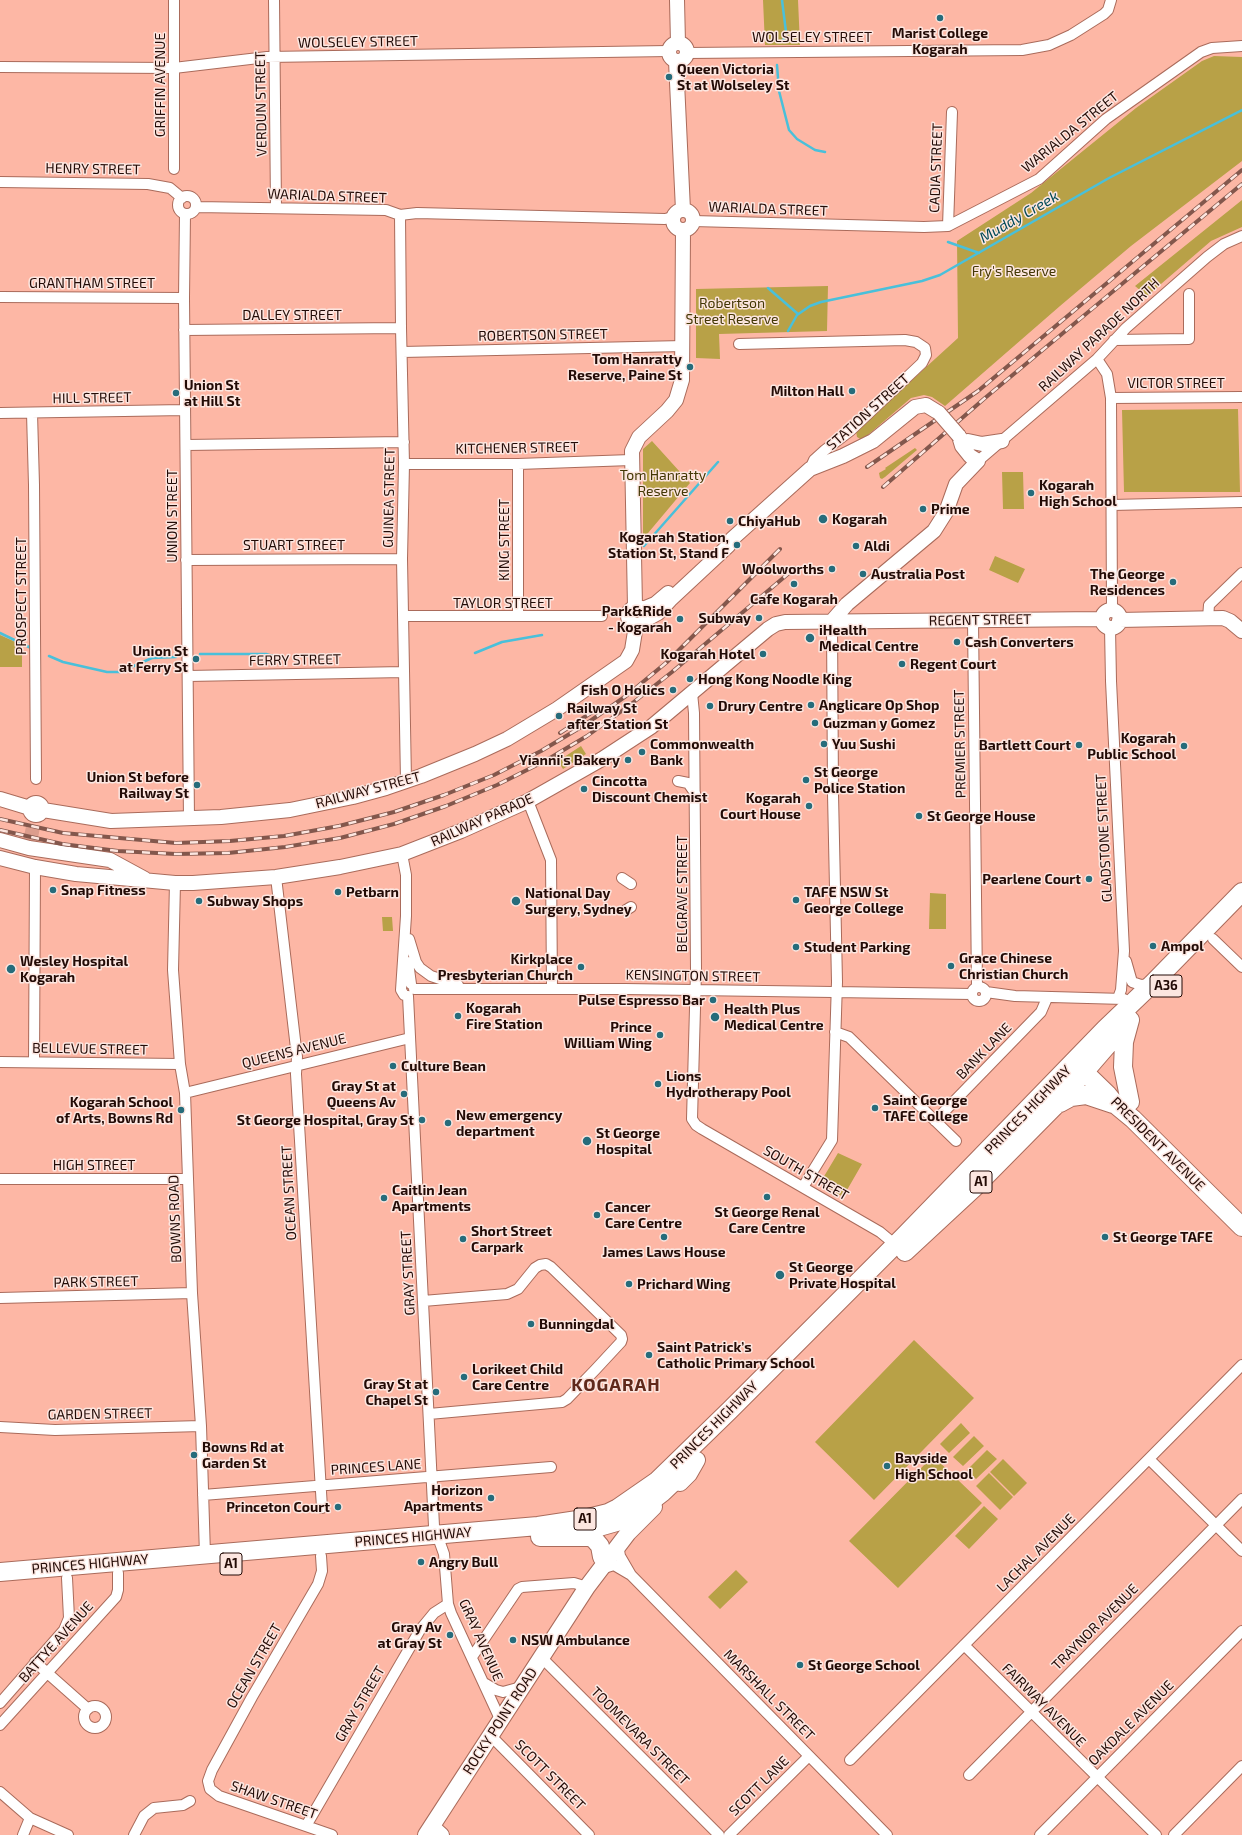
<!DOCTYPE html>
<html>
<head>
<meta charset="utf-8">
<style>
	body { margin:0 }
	canvas { display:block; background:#fdb7a5 }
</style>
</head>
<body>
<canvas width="1242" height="1835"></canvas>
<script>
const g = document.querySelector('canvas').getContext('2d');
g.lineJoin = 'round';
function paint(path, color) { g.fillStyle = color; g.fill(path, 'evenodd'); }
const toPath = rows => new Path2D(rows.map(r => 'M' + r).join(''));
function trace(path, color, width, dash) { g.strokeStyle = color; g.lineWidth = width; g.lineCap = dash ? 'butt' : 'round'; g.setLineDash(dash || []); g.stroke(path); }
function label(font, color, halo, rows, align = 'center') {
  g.font = font + ' "Exo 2",sans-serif'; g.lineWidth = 3; g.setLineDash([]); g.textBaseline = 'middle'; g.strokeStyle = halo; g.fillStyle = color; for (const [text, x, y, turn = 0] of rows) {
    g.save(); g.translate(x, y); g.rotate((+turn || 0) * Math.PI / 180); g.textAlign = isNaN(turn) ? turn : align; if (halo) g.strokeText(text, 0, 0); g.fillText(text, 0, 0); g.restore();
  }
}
const green = toPath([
	[763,0,798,0,800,45,765,45],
	[1214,56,1242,57,1242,161,1131,246,1060,306,945,406,932,397,924,395,911,398,862,440,857,437,856,431,958,338,957,241,1031,193,1136,108,1202,61],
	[1242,200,1242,227,1211,241,1147,296,1135,286],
	[828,286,827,331,719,334,720,359,696,358,696,289],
	[1238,409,1240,492,1124,492,1122,410],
	[652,441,690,483,643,539,643,449],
	[915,448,917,450,885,477,882,479,880,478,879,473,886,469,885,468],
	[1002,472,1023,472,1024,509,1003,509],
	[995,556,1025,569,1018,583,989,570],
	[0,635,22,645,22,667,0,667],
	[581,746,586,754,563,769,558,761],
	[930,893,946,894,946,929,929,929],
	[382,917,392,917,393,931,383,931],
	[838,1153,862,1164,843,1197,820,1183],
	[914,1340,974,1398,874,1500,815,1442],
	[961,1423,970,1433,949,1453,940,1444],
	[974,1436,984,1446,963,1466,953,1457],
	[987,1450,997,1459,976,1479,967,1470],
	[933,1456,982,1503,898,1588,849,1541],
	[1003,1459,1027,1483,1014,1496,990,1472],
	[989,1473,1013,1497,1000,1510,976,1486],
	[984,1506,998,1519,969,1549,955,1536],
	[736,1570,748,1582,720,1609,708,1597]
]);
const stream = toPath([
	[782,0,786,32,783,41],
	[777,65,779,91,789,130,797,139,815,150,825,152],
	[948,242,979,253],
	[768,288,798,314],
	[788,331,797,315,810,306,821,302,922,281,940,275,1109,178,1242,110],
	[644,546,718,462],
	[0,633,31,648],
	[475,653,502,642,542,635],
	[200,654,266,654,273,656,279,662],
	[49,656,63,662,107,672,120,672,152,658,176,657]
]);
const secondaryTunnel = toPath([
	[30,842,35,817]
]);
const street = toPath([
	[274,0,276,208],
	[687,53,1022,50,1049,45,1071,35,1104,14,1108,10,1111,0],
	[0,67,174,68,267,57,669,51],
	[174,169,174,0],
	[0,182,148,184,170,188,182,198],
	'178 205a9 9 0 1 1 18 0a9 9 0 1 1-18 0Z',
	[196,207,386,210,400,215,417,213,665,219,673,217],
	[185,214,184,298,189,819],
	[400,215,401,328,404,464,402,559,406,781],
	[693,221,924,227,948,226,1039,179,1106,119,1201,52,1212,48,1242,46],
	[948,226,952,112],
	[0,297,184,298],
	[184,330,401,328],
	[1114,340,1189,339,1189,294],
	[739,344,905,340,916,342,925,348,926,355,922,363,850,431,825,450,814,460,810,469],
	[402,352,684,346],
	[1097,359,1107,374,1111,398,1112,610],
	[1111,398,1242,397],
	[0,413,185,410],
	[32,413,34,485,36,779],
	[186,445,404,442],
	[978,461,1097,359,1126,328,1207,257,1224,244,1242,236],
	[404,464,518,464,631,460],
	[518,464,518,616],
	[1112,505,1242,502],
	[186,560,402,559],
	[403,616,602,616],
	[1208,618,1209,605,1242,573],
	[973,620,977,987],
	[1110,628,1111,681,1124,951,1121,990,1118,998],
	[188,676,404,672],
	[692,693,694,713,696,971,692,1119,696,1125,702,1129,880,1232,898,1247],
	[678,781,688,783,695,793],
	[528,801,551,860,552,989],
	[402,854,406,875,406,916,401,990,404,995,408,996],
	[276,877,297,1057,296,1074,322,1508],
	[622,878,631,884],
	[175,883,173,970,180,1064,185,1093,192,1293,201,1426,205,1555],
	[626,910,631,907],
	[409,939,416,962,420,968,431,976,458,985],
	[1213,939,1242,967],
	[1126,961,1132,982,1141,985,1152,984],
	[408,962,411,984],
	'972 994a7 7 0 1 1 14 0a7 7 0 1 1-14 0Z',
	[414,989,625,989,972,994],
	[986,992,1015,996,1124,999],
	[408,996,434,1526,444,1554,448,1604,451,1613,500,1719],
	[835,1032,849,1037,956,1141],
	[0,1062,180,1064],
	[34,1062,35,867],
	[185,1093,410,1038],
	[935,1121,1041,1012,1047,998],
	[0,1179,187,1179],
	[803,1187,832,1140,837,982,833,794,832,621],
	[0,1298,192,1293],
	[423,1301,507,1294,518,1289,535,1268,540,1265,546,1264,551,1267,579,1294,621,1335,622,1339,621,1342,595,1370,567,1399,562,1402,429,1414],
	[0,1427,55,1430,201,1426],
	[1149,1459,1242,1551],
	[203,1495,551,1467],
	[618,1545,620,1556,631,1575],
	[321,1556,322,1571,318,1584,252,1697,212,1770,208,1781,210,1789,219,1796,332,1835],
	[601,1569,614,1565,631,1575,887,1835],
	[964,1645,1156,1835],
	[472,1657,518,1589,522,1587,574,1583,587,1587],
	[541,1657,719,1835],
	[35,1662,88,1709],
	[484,1683,496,1690,503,1692,521,1687],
	[0,1703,64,1630,69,1618,67,1578],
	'84 1717a11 11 0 1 1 22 0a11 11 0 1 1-22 0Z',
	[0,1725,116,1597,118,1590,118,1573],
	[490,1735,589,1835],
	[850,1760,1242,1365],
	[969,1775,1242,1499],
	[0,1792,30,1818,68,1835],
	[306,1826,420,1630,434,1613,448,1604],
	[23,1835,30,1818],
	[134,1835,144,1816,154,1808,183,1805,190,1801],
	[729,1835,809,1756],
	[1040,1835,1242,1631],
	[1174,1835,1242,1766]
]);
const secondary = toPath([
	[677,0,678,43],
	'669 52a9 9 0 1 1 18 0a9 9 0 1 1-18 0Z',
	[676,61,683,210],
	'673 220a10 10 0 1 1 20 0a10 10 0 1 1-20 0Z',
	[959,436,962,446,970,456,978,461],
	[968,441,982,444,1002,441],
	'628 616a9 9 0 1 1 18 0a9 9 0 1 1-18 0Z',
	[635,607,632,451,639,437,667,411,676,400,682,380,683,230],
	[643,609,655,604,668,593],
	'1102 619a9 9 0 1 1 18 0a9 9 0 1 1-18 0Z',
	[645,620,658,613,670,600,728,546,732,539,810,469,843,456,873,441,915,407,926,405,939,413],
	[1119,620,1223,618,1230,621,1242,631],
	[832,621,847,604,934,531,946,512,956,484,978,461],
	[0,799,30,808],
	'30 809a6 6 0 1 1 12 0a6 6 0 1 1-12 0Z',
	[43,810,111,821,221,817,290,810,353,797,386,788,421,776,475,754,507,739,557,709,626,661,632,650,636,625],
	[0,840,29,848,110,860,145,879],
	[0,858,35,867,76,874,175,883,193,883,276,877,340,867,402,854,461,831,528,801,602,759,651,727,768,629,776,624,785,622,1102,619],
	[432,1826,442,1835]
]);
const primary = toPath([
	[680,1483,689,1474,697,1460],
	[426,1835,587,1587,628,1533,654,1507]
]);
const highway = toPath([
	[1130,1020,1124,1042,1123,1067,1130,1102],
	[1076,1064,1108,1095,1116,1105,1133,1119,1242,1227],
	[1060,1103,1071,1097,1086,1095,1113,1104],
	[905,1252,973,1189,1054,1107,1118,1033],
	[599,1527,620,1521,637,1512,663,1492,685,1471],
	[540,1537,589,1537,594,1539,600,1546,602,1557],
	[0,1572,538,1526,584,1519,608,1513,618,1508,657,1481,730,1410,903,1237,1105,1029,1152,984,1242,892]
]);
const rail = toPath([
	[867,467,978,391,1242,170],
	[883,487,985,398,1242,184],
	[560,733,597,709],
	[0,819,63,833,176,843,230,841,284,836,339,826,394,812,444,795,494,775,541,751,583,726,626,696,667,662,780,549],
	[0,830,62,844,118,851,176,854,228,853,285,847,340,838,394,824,446,806,497,785,545,761,587,736,630,705,672,672,795,568]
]);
const secondaryBridge = toPath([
	[939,413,959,436]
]);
const markers = [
	[940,18,4,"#266c7b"],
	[669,77,4,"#266c7b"],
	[690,367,4,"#266c7b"],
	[852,391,4,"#266c7b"],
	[176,393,4,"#266c7b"],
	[1031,493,4,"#266c7b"],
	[923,509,4,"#266c7b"],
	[823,519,5,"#266c7b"],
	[730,521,4,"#266c7b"],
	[737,545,4,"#266c7b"],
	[856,546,4,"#266c7b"],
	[832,569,4,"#266c7b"],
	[863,574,4,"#266c7b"],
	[1173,582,4,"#266c7b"],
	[794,584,4,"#266c7b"],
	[759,618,4,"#266c7b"],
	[680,619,4,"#266c7b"],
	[810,638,5,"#266c7b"],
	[957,642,4,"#266c7b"],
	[763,654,4,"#266c7b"],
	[196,659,4,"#266c7b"],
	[902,664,4,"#266c7b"],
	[690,679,4,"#266c7b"],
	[673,690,4,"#266c7b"],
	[811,705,4,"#266c7b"],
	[710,706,4,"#266c7b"],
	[559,716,4,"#266c7b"],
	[815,723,4,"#266c7b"],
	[824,744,4,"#266c7b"],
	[1079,745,4,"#266c7b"],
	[1184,746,4,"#266c7b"],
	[642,752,4,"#266c7b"],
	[628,760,4,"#266c7b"],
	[806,780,4,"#266c7b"],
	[197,785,4,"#266c7b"],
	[584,789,4,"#266c7b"],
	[809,806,4,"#266c7b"],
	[919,816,4,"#266c7b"],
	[1089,879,4,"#266c7b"],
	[53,890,4,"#266c7b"],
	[338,892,4,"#266c7b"],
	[796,900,4,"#266c7b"],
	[199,901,4,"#266c7b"],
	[516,901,5,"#266c7b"],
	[1153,946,4,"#266c7b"],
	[796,947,4,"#266c7b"],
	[951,966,4,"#266c7b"],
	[581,967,4,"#266c7b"],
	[11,969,5,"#266c7b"],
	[713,1000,4,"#266c7b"],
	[458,1016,4,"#266c7b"],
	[715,1017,5,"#266c7b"],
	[660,1035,4,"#266c7b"],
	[393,1066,4,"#266c7b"],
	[658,1084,4,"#266c7b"],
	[404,1094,4,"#266c7b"],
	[875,1108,4,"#266c7b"],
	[181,1110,4,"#266c7b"],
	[422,1120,4,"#266c7b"],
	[448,1123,4,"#266c7b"],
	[587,1141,5,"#266c7b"],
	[767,1197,4,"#266c7b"],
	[384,1198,4,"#266c7b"],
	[597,1215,4,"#266c7b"],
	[664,1237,4,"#266c7b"],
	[1105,1237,4,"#266c7b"],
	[463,1239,4,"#266c7b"],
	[780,1275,5,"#266c7b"],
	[629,1284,4,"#266c7b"],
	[531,1324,4,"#266c7b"],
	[649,1355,4,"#266c7b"],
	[464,1377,4,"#266c7b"],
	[436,1392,4,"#266c7b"],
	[194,1455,4,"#266c7b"],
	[887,1466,4,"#266c7b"],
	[491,1498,4,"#266c7b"],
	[338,1507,4,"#266c7b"],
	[421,1562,4,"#266c7b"],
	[450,1635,4,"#266c7b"],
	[513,1640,4,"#266c7b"],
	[800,1665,4,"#266c7b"]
];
const shields = [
	[1166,986,32],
	[981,1182,22],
	[585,1519,22],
	[231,1564,22]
];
const shieldNames = [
	["A36",1166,986],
	["A1",981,1182],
	["A1",585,1519],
	["A1",231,1564]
];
const poiNames = [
	["Marist College",940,33,"center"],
	["Kogarah",940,49,"center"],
	["Queen Victoria",677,69],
	["St at Wolseley St",677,85],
	["Tom Hanratty",682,359,"right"],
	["Reserve, Paine St",682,375,"right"],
	["Union St",184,385],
	["at Hill St",184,401],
	["Milton Hall",844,391,"right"],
	["Kogarah",1039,485],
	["High School",1039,501],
	["Prime",931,509],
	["Kogarah",832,519],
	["ChiyaHub",738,521],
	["Kogarah Station,",729,537,"right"],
	["Station St, Stand F",729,553,"right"],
	["Aldi",864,546],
	["Woolworths",824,569,"right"],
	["Australia Post",871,574],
	["The George",1165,574,"right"],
	["Residences",1165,590,"right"],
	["Cafe Kogarah",794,599,"center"],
	["Park&Ride",672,611,"right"],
	["- Kogarah",672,627,"right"],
	["Subway",751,618,"right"],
	["iHealth",819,630],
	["Medical Centre",819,646],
	["Cash Converters",965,642],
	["Union St",188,651,"right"],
	["at Ferry St",188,667,"right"],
	["Kogarah Hotel",755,654,"right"],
	["Regent Court",910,664],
	["Hong Kong Noodle King",698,679],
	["Fish O Holics",665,690,"right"],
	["Anglicare Op Shop",819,705],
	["Drury Centre",718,706],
	["Railway St",567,708],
	["after Station St",567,724],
	["Guzman y Gomez",823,723],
	["Kogarah",1176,738,"right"],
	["Public School",1176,754,"right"],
	["Commonwealth",650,744],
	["Bank",650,760],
	["Yuu Sushi",832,744],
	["Bartlett Court",1071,745,"right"],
	["Yianni's Bakery",620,760,"right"],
	["St George",814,772],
	["Police Station",814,788],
	["Union St before",189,777,"right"],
	["Railway St",189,793,"right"],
	["Cincotta",592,781],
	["Discount Chemist",592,797],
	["Kogarah",801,798,"right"],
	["Court House",801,814,"right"],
	["St George House",927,816],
	["Pearlene Court",1081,879,"right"],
	["Snap Fitness",61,890],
	["Petbarn",346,892],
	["TAFE NSW St",804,892],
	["George College",804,908],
	["National Day",525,893],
	["Surgery, Sydney",525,909],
	["Subway Shops",207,901],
	["Ampol",1161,946],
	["Student Parking",804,947],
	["Grace Chinese",959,958],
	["Christian Church",959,974],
	["Kirkplace",573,959,"right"],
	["Presbyterian Church",573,975,"right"],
	["Wesley Hospital",20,961],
	["Kogarah",20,977],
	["Pulse Espresso Bar",705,1000,"right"],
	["Kogarah",466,1008],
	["Fire Station",466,1024],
	["Health Plus",724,1009],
	["Medical Centre",724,1025],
	["Prince",652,1027,"right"],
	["William Wing",652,1043,"right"],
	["Culture Bean",401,1066],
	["Lions",666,1076],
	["Hydrotherapy Pool",666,1092],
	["Gray St at",396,1086,"right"],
	["Queens Av",396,1102,"right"],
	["Saint George",883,1100],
	["TAFE College",883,1116],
	["Kogarah School",173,1102,"right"],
	["of Arts, Bowns Rd",173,1118,"right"],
	["New emergency",456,1115],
	["department",456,1131],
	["St George Hospital, Gray St",414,1120,"right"],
	["St George",596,1133],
	["Hospital",596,1149],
	["Caitlin Jean",392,1190],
	["Apartments",392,1206],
	["Cancer",605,1207],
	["Care Centre",605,1223],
	["St George Renal",767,1212,"center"],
	["Care Centre",767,1228,"center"],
	["Short Street",471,1231],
	["Carpark",471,1247],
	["St George TAFE",1113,1237],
	["James Laws House",664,1252,"center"],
	["St George",789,1267],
	["Private Hospital",789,1283],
	["Prichard Wing",637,1284],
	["Bunningdal",539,1324],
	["Saint Patrick’s",657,1347],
	["Catholic Primary School",657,1363],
	["Lorikeet Child",472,1369],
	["Care Centre",472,1385],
	["Gray St at",428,1384,"right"],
	["Chapel St",428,1400,"right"],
	["Bowns Rd at",202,1447],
	["Garden St",202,1463],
	["Bayside",895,1458],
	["High School",895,1474],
	["Horizon",483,1490,"right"],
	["Apartments",483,1506,"right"],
	["Princeton Court",330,1507,"right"],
	["Angry Bull",429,1562],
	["Gray Av",442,1627,"right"],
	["at Gray St",442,1643,"right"],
	["NSW Ambulance",521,1640],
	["St George School",808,1665]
];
const streetNames = [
	["WOLSELEY STREET",812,37],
	["WOLSELEY STREET",358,42,-1],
	["GRIFFIN AVENUE",160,85,-90],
	["VERDUN STREET",261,104,-91],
	["WARIALDA STREET",1070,132,-39],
	["CADIA STREET",936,168,-88],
	["HENRY STREET",93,169,1],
	["WARIALDA STREET",327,196,2],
	["WARIALDA STREET",768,209,2],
	["GRANTHAM STREET",92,283],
	["DALLEY STREET",292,315],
	["ROBERTSON STREET",543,335,-1],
	["RAILWAY PARADE NORTH",1099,335,-43],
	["VICTOR STREET",1176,383],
	["HILL STREET",92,398,-1],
	["STATION STREET",868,412,-42],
	["KITCHENER STREET",517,448,-1],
	["GUINEA STREET",389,498,-89],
	["UNION STREET",172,516,-90],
	["KING STREET",504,540,-90],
	["STUART STREET",294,545],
	["PROSPECT STREET",21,596,-90],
	["TAYLOR STREET",503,603],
	["REGENT STREET",980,620,-1],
	["FERRY STREET",295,660,-1],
	["PREMIER STREET",960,744,-91],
	["RAILWAY STREET",368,790,-15],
	["RAILWAY PARADE",482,820,-24],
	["GLADSTONE STREET",1104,838,-93],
	["BELGRAVE STREET",682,894,-90],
	["KENSINGTON STREET",693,976,1],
	["BELLEVUE STREET",90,1049,1],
	["QUEENS AVENUE",294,1051,-14],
	["BANK LANE",984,1051,-46],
	["PRINCES HIGHWAY",1028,1110,-46],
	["PRESIDENT AVENUE",1158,1144,45],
	["HIGH STREET",94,1165],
	["SOUTH STREET",806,1173,30],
	["OCEAN STREET",289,1193,-93],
	["BOWNS ROAD",175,1219,-92],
	["GRAY STREET",408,1273,-93],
	["PARK STREET",96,1282,-1],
	["GARDEN STREET",100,1414,-1],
	["PRINCES HIGHWAY",714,1425,-45],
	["PRINCES LANE",376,1467,-4],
	["PRINCES HIGHWAY",413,1537,-5],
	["LACHAL AVENUE",1036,1553,-45],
	["PRINCES HIGHWAY",90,1564,-5],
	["TRAYNOR AVENUE",1095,1627,-45],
	["GRAY AVENUE",481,1640,66],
	["BATTYE AVENUE",56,1642,-48],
	["OCEAN STREET",254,1666,-60],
	["MARSHALL STREET",769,1695,45],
	["GRAY STREET",360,1704,-60],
	["FAIRWAY AVENUE",1044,1705,45],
	["ROCKY POINT ROAD",500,1721,-57],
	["OAKDALE AVENUE",1131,1723,-45],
	["TOOMEVARA STREET",640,1736,45],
	["SCOTT STREET",550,1775,45],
	["SCOTT LANE",759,1786,-45],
	["SHAW STREET",274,1800,19]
];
const parkNames = [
	["Fry's Reserve",1014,271],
	["Robertson",732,303],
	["Street Reserve",732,319],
	["Tom Hanratty",663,475],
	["Reserve",663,491]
];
const waterNames = [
	["Muddy Creek",1019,217,-30]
];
const districtNames = [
	["KOGARAH",616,1385]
];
paint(green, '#b8a147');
trace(stream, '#49c0da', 2.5);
trace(secondaryTunnel, '#dc9d8d', 14, [14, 7]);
trace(street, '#aa6b5b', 12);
trace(secondary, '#aa6b5b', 16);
trace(primary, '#aa6b5b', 18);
trace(highway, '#aa6b5b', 20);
trace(street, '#fff', 10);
trace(secondary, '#fff', 14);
trace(primary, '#fff', 16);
trace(highway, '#fff', 18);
trace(rail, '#83574c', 4);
trace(rail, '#fce6e0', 2.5, [8]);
trace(secondaryBridge, '#aa6b5b', 16, []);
trace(secondaryBridge, '#fff', 14);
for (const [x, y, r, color] of markers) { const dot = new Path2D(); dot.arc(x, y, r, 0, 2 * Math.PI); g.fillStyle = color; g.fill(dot); trace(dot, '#fce6e0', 1.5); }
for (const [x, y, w] of shields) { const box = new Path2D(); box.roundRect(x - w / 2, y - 11, w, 22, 3); g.fillStyle = '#fce6e0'; g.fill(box); trace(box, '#230b06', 1); }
label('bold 13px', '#230b06', null, shieldNames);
label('bold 14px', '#230b06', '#fce6e0', poiNames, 'left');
label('14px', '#230b06', '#fce6e0', streetNames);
label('14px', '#433704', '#fce6e0', parkNames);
label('italic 15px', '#004a57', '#fce6e0', waterNames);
g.letterSpacing = '1px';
label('bold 18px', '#60291b', '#fce6e0', districtNames);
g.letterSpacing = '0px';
</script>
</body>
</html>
